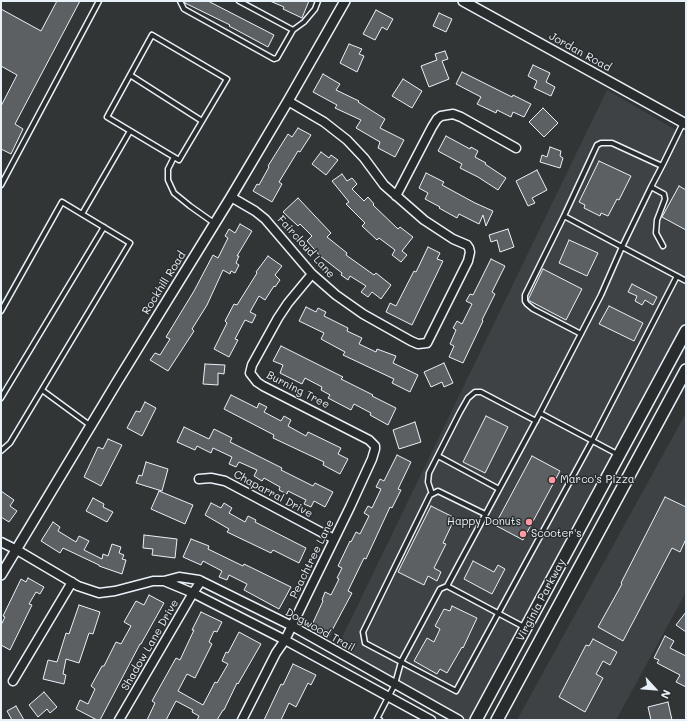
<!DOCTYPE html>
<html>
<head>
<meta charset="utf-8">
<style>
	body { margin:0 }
	#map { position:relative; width:687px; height:721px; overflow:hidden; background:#323536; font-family:Mali,sans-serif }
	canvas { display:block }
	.frame { position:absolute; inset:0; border:2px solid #e8f1f8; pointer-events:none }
	.north { position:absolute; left:635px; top:669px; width:40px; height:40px; -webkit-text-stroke:3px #2a2d2e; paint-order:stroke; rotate:116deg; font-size:11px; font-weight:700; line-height:16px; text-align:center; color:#e8f1f8 }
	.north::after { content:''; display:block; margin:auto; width:14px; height:18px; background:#e8f1f8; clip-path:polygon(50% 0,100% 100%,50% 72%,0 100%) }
</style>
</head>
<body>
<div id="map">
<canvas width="687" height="721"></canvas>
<div class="frame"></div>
<div class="north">N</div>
</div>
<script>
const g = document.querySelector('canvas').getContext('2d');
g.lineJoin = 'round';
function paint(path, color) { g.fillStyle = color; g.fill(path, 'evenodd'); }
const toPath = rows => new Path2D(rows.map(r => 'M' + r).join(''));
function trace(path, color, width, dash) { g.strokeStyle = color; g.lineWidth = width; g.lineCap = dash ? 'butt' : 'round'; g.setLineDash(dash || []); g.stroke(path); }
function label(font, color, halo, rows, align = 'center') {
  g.font = font + ' Mali,sans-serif'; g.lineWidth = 3; g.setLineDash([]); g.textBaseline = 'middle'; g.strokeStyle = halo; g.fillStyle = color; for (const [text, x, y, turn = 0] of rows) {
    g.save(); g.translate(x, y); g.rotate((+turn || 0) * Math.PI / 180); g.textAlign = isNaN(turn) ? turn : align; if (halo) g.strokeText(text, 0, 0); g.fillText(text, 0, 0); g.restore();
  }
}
const built = toPath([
	[607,90,686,136,686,318,469,718,464,719,337,648],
	[686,413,686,592,616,720,517,720]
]);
const building = toPath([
	[57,1,80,1,15,124,23,129,11,154,1,149,1,106,17,75,1,66,1,9,41,31,57,1],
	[184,1,208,1,274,35,268,47,229,26,230,25,185,3,184,1],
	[270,1,309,1,302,18,283,9,284,7,270,1],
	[376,10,393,19,387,30,382,27,375,40,363,34,376,10],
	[439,13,452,19,446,32,433,26,439,13],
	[349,44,362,49,359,54,364,56,357,72,340,63,349,44],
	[445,51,448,59,442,61,449,79,429,87,421,66,437,60,435,54,445,51],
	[533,65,550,73,546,82,555,87,551,96,534,88,537,81,528,76,533,65],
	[462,72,512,97,513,95,531,104,524,117,513,112,511,117,497,110,496,113,477,104,481,97,456,84,462,72],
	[323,74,340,84,336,90,359,101,358,102,385,119,380,128,404,140,395,157,378,148,380,142,356,128,361,120,335,108,337,105,313,92,323,74],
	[403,79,422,91,412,108,392,96,403,79],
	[543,108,558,123,544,137,529,122,543,108],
	[298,128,311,135,300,152,298,151,279,182,282,184,272,202,253,191,257,184,259,185,269,167,268,166,288,134,292,137,298,128],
	[446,136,470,149,471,147,478,151,475,157,486,163,485,164,506,178,498,190,478,177,460,168,462,164,438,151,446,136],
	[550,147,561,151,560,156,563,158,560,168,540,162,542,155,547,157,550,147],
	[321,152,329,158,331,155,338,160,326,175,312,164,321,152],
	[599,161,631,176,619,200,617,199,608,216,601,213,600,216,584,208,585,205,579,202,599,161],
	[537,170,547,190,532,198,535,203,528,206,516,181,537,170],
	[426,173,444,182,442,185,475,203,493,211,486,226,483,215,479,224,459,214,457,218,439,208,440,207,425,199,428,193,419,188,426,173],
	[342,174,347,181,352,178,357,184,352,189,364,201,368,197,374,204,373,205,398,229,400,227,413,237,402,251,407,255,401,262,392,255,395,250,379,238,377,240,362,226,365,223,346,204,349,202,332,181,342,174],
	[679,186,686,190,686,230,662,217,679,186],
	[298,198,331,233,327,237,347,253,346,255,374,275,376,273,391,285,381,299,372,292,368,297,361,292,366,286,350,276,348,280,341,275,342,273,320,256,307,241,312,236,300,224,298,226,283,212,298,198],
	[240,224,252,231,237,256,239,256,236,263,239,265,235,273,231,271,230,274,223,270,207,305,192,329,194,331,168,371,150,360,155,353,160,355,170,339,166,337,194,291,213,255,218,258,228,238,225,236,229,229,235,233,240,224],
	[508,229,514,247,500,252,497,240,491,242,489,235,508,229],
	[569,240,598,253,587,276,559,263,569,240],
	[428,247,440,253,437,259,443,261,412,325,386,312,390,303,396,306,414,271,416,272,428,247],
	[268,256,282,266,275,275,280,280,275,287,274,286,265,300,259,296,250,312,256,315,252,323,245,320,235,339,238,340,229,357,214,349,227,323,225,321,234,304,237,305,257,273,256,272,268,256],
	[491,259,505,266,492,292,495,294,482,320,483,321,463,363,449,357,454,346,450,344,456,330,453,328,457,321,462,324,472,304,466,301,470,294,473,295,491,259],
	[543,269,582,289,566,320,528,300,543,269],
	[632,284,657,297,653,305,645,300,642,305,635,301,637,296,628,292,632,284],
	[609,306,643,323,634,341,599,324,609,306],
	[306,307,316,312,318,308,326,312,324,316,348,328,347,331,362,338,359,344,376,352,377,349,396,356,393,363,418,375,410,392,392,383,394,379,343,355,345,352,321,339,324,333,299,321,306,307],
	[281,346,343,377,341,379,373,395,372,396,396,408,388,425,370,415,371,413,354,404,351,410,328,398,330,395,321,390,322,387,305,378,302,384,280,373,283,365,273,361,281,346],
	[444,363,453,383,444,387,442,382,431,387,424,372,444,363],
	[205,364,225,365,224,374,218,373,218,385,203,384,205,364],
	[231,395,257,408,259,403,267,407,264,412,281,421,284,416,291,420,288,426,306,436,308,432,341,448,338,454,348,459,340,474,323,465,324,462,273,438,274,435,224,409,231,395],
	[145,402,156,408,142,436,127,428,136,411,140,412,145,402],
	[486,416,508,427,485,473,463,462,486,416],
	[415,422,421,442,399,449,393,430,415,422],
	[184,427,209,439,214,429,232,438,230,442,282,468,281,470,313,486,315,483,333,492,325,507,314,501,311,507,304,504,306,500,288,491,287,494,279,490,280,487,264,478,262,481,254,476,257,470,239,462,236,467,229,464,232,457,213,448,211,453,197,446,195,450,177,442,184,427],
	[108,439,122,445,101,486,84,477,98,447,103,449,108,439],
	[397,455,411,462,398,489,401,490,392,508,390,507,366,559,364,558,348,591,352,593,329,636,311,627,323,601,322,600,325,592,331,595,339,579,337,578,342,568,338,566,350,541,351,542,356,532,360,534,369,516,364,513,368,506,372,508,381,489,376,487,380,479,384,481,397,455],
	[532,456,560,471,523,540,495,525,532,456],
	[146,462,168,469,162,491,136,483,139,475,142,476,146,462],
	[1,491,14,500,10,506,17,511,9,522,1,517,1,491],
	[159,491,193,505,185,524,151,509,159,491],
	[665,497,686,507,686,539,680,552,672,548,623,641,598,627,622,584,621,583,665,497],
	[93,498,104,504,103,507,113,512,107,522,86,511,93,498],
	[211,503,221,508,224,503,232,508,229,513,245,522,248,516,256,520,255,522,306,548,299,563,273,550,271,553,227,532,229,529,205,515,211,503],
	[431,506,455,518,443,543,446,544,434,568,441,572,437,581,428,576,424,585,398,572,431,506],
	[53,522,60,527,58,531,76,542,79,536,89,541,84,550,102,559,103,554,108,556,112,544,121,547,119,553,124,555,122,559,126,560,122,574,99,566,99,565,63,548,60,553,41,541,53,522],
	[144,535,177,539,175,558,152,555,153,549,143,548,144,535],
	[191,539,209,546,208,549,243,566,244,564,291,587,279,609,244,590,247,584,229,575,227,580,219,577,222,571,203,561,201,565,183,557,191,539],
	[473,561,494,572,498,565,505,569,492,594,464,579,473,561],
	[28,578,44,587,40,594,36,592,29,604,32,605,10,650,1,645,1,625,5,617,3,616,21,579,26,582,28,578],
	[149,595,164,603,141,644,140,644,100,720,97,720,76,709,80,700,88,704,95,689,91,686,102,666,104,666,116,642,121,644,131,626,124,622,136,601,144,605,149,595],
	[79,605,100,612,93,634,89,633,79,663,66,659,63,674,66,675,64,684,43,679,48,660,57,662,66,633,69,634,79,605],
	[452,606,477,618,463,648,462,647,447,673,440,669,437,674,414,661,427,638,434,642,440,629,435,626,444,609,450,611,452,606],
	[201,612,222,622,217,632,214,631,209,642,212,644,195,678,187,674,178,691,203,705,215,682,217,683,228,664,222,661,226,652,228,653,239,632,261,644,238,684,237,683,224,710,223,710,217,720,197,720,199,716,192,712,193,710,176,701,166,720,147,720,155,703,152,701,176,658,180,660,194,630,192,630,201,612],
	[686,612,686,632,676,625,686,612],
	[665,636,674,641,670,648,686,656,686,687,676,682,680,675,657,663,659,660,654,658,665,636],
	[593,639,617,652,610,665,603,661,596,674,603,678,585,712,559,697,586,645,589,646,593,639],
	[293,664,316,675,311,685,308,683,296,707,289,703,281,720,264,720,281,684,283,685,293,664],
	[44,692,57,707,50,713,47,709,38,717,29,705,44,692],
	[668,702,672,720,651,720,648,707,668,702],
	[16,706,24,720,12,720,7,711,16,706]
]);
const service = toPath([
	[180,1,184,9,274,59,277,58,293,30,304,22,315,9,318,1],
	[239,1,293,30],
	[152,35,227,79,179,160,107,117,152,35],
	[130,75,202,121],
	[174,157,168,169,168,180,174,193,190,206,214,223],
	[662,166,612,143,601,143,597,145,564,216,622,247,651,187,662,166,683,123],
	[1,185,99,1],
	[651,187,664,194,665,199,657,220,656,233,663,246],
	[82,214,130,131],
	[564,216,525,295,525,301,527,304,533,309,581,334],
	[1,311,62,202,130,243,10,443,1,451],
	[42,390,91,426],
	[1,398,104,227],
	[540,413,601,295,622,247,686,281],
	[438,456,499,489],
	[432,494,428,482,429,473,460,412,468,398,475,392,481,392,536,421],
	[447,586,440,589,401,662,365,643,363,632,430,495,438,491,485,514],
	[524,627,447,586,540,413,619,455],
	[380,720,377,719,395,684,401,662,456,691,592,441,677,276]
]);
const minor = toPath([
	[396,196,432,127,437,119,441,116,453,114,461,117,516,148],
	[231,197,255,211,265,219,312,274,336,295,363,314,411,341,418,344,427,343,468,261,470,252,469,248,467,245,453,239,424,220,384,185,364,158,347,140,324,122,288,101],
	[199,479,211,478,225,481,334,539],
	[1,542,17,550,78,586,99,593,115,591,153,581,164,581,179,577,199,580,292,626,459,720],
	[164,581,193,593,285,640,431,720],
	[13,681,72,582],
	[119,720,193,593,199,584,199,580],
	[242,720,276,653,285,640,350,507,372,459,375,449,375,446,369,440,263,386,257,382,250,373,252,365,278,318,288,303,312,274]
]);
const tertiary = toPath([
	[463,1,686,124],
	[1,575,117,382,231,197,288,101,345,1]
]);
const secondary = toPath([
	[476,720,686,331],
	[497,720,686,370]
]);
const markers = [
	[552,480,4,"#ff9aa2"],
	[529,522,4,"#ff9aa2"],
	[523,534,4,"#ff9aa2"]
];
const streetNames = [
	["Jordan Road",580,52,29],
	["Faircloud Lane",306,247,48],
	["Rockhill Road",164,283,-58],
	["Burning Tree",298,390,27],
	["Chaparral Drive",273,494,28],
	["Peachtree Lane",312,559,-64],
	["Virginia Parkway",541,600,-62],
	["Dogwood Trail",320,630,29],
	["Shadow Lane Drive",150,645,-60]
];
const poiNames = [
	["Marco's Pizza",560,480],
	["Happy Donuts",521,522,"right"],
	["Scooter's",531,534]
];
paint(built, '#3f4244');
paint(building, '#5c6063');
trace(building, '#e8f1f8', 1);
trace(service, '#e8f1f8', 7);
trace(minor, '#e8f1f8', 11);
trace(tertiary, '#e8f1f8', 12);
trace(secondary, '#e8f1f8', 14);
trace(service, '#2a2d2e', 4);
trace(minor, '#2a2d2e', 8);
trace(tertiary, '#2a2d2e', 9);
trace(secondary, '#2a2d2e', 11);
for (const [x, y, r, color] of markers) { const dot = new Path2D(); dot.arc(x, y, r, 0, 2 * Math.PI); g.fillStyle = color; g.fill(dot); trace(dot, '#2a2d2e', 1.5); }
label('11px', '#e8f1f8', '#2a2d2e', streetNames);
label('11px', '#e8f1f8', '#2a2d2e', poiNames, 'left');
</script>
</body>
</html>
